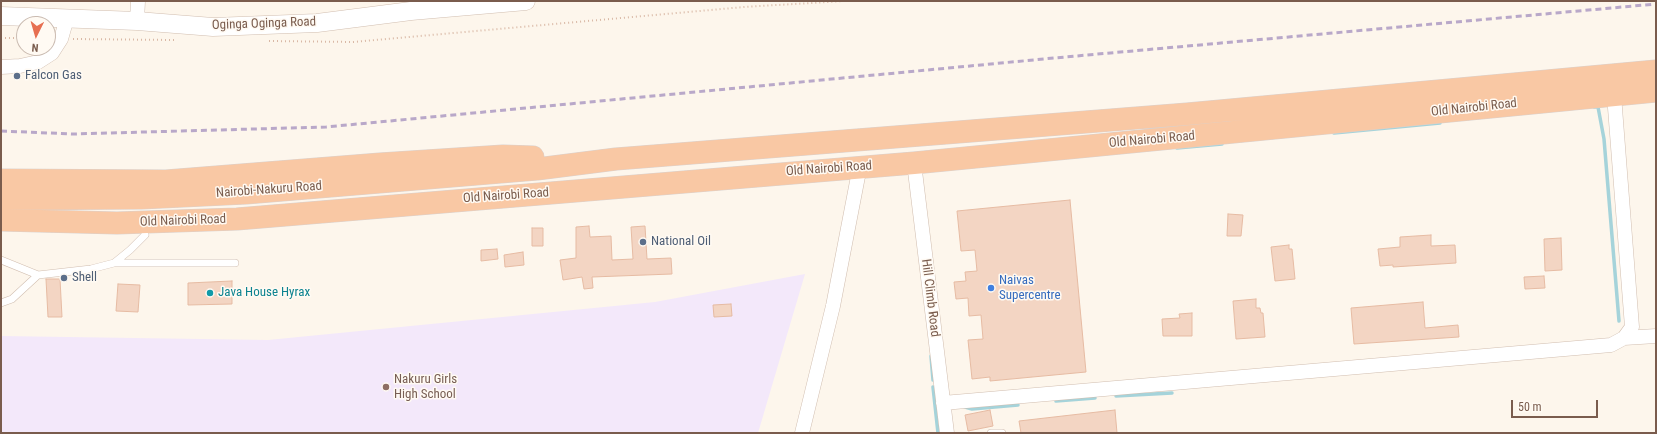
<!DOCTYPE html>
<html>
<head>
<meta charset="utf-8">
<style>
	body { margin:0 }
	#map { position:relative; width:1657px; height:434px; overflow:hidden; background:#fdf6ec; font-family:"Roboto Condensed",sans-serif }
	canvas { display:block }
	.frame { position:absolute; inset:0; border:2px solid #7a5c4d; pointer-events:none }
	.north { position:absolute; left:16px; top:16px; width:40px; height:40px; box-sizing:border-box; background:#fffaf3; border:1px solid #cabbb1; border-radius:50%; rotate:185deg; font-size:11px; font-weight:700; line-height:16px; text-align:center; color:#7a5c4d }
	.north::after { content:''; display:block; margin:auto; width:14px; height:18px; background:#e76f51; clip-path:polygon(50% 0,100% 100%,50% 72%,0 100%) }
	.scale { position:absolute; left:1511px; top:400px; width:87px; height:18px; box-sizing:border-box; border:2px solid #7a5c4d; border-top:0; padding-left:5px; font-size:12px; line-height:14px; white-space:nowrap; color:#7a5c4d; -webkit-text-stroke:3px #fffaf3; paint-order:stroke }
</style>
</head>
<body>
<div id="map">
<canvas width="1657" height="434"></canvas>
<div class="frame"></div>
<div class="north">N</div>
<div class="scale">50 m</div>
</div>
<script>
const g = document.querySelector('canvas').getContext('2d');
g.lineJoin = 'round';
function paint(path, color) { g.fillStyle = color; g.fill(path, 'evenodd'); }
const toPath = rows => new Path2D(rows.map(r => 'M' + r).join(''));
function trace(path, color, width, dash) { g.strokeStyle = color; g.lineWidth = width; g.lineCap = dash ? 'butt' : 'round'; g.setLineDash(dash || []); g.stroke(path); }
function label(font, color, halo, rows, align = 'center') {
  g.font = font + ' "Roboto Condensed",sans-serif'; g.lineWidth = 3; g.setLineDash([]); g.textBaseline = 'middle'; g.strokeStyle = halo; g.fillStyle = color; for (const [text, x, y, turn = 0] of rows) {
    g.save(); g.translate(x, y); g.rotate((+turn || 0) * Math.PI / 180); g.textAlign = isNaN(turn) ? turn : align; if (halo) g.strokeText(text, 0, 0); g.fillText(text, 0, 0); g.restore();
  }
}
const education = toPath([
	[805,274,758,433,1,433,1,336,268,340,655,302]
]);
const stream = toPath([
	[1594,107,1598,107,1604,139,1619,321],
	[1334,133,1440,123],
	[1177,148,1222,144],
	[931,356,933,380],
	[933,387,938,433],
	[1116,396,1172,393],
	[1056,401,1095,398],
	[965,407,972,409,1018,405]
]);
const building = toPath([
	[1070,200,1086,372,990,381,990,377,972,379,968,340,983,339,981,315,969,316,968,298,956,299,954,282,966,281,965,272,977,271,975,250,961,251,957,211,1070,200],
	[1228,214,1243,215,1241,236,1227,236,1228,214],
	[589,226,590,237,611,236,612,260,633,259,631,227,645,226,647,259,671,258,672,274,592,277,593,288,584,289,582,277,563,280,560,260,576,258,576,227,589,226],
	[532,228,543,228,543,246,532,246,532,228],
	[1431,235,1431,246,1455,245,1456,263,1393,267,1393,265,1380,266,1378,249,1400,247,1400,237,1431,235],
	[1561,238,1562,270,1545,271,1544,239,1561,238],
	[1289,245,1289,249,1292,249,1295,279,1275,281,1271,247,1289,245],
	[497,249,498,259,481,261,481,250,497,249],
	[523,252,524,265,505,267,504,255,523,252],
	[1544,276,1545,288,1525,289,1524,277,1544,276],
	[46,279,60,279,62,317,48,317,46,279],
	[232,281,232,304,188,305,188,283,232,281],
	[118,284,140,285,138,312,116,311,118,284],
	[1256,299,1256,308,1260,308,1261,313,1263,313,1265,337,1236,339,1233,301,1256,299],
	[1423,302,1425,328,1458,325,1459,337,1354,344,1351,308,1423,302],
	[731,304,732,316,714,317,713,305,731,304],
	[1192,313,1192,336,1163,336,1162,319,1180,318,1179,314,1192,313],
	[990,410,993,426,968,431,965,415,990,410],
	[1115,410,1117,433,1021,433,1019,421,1115,410]
]);
const path = toPath([
	[1,38,24,38],
	[73,39,174,40],
	[269,41,353,42,744,7,844,1]
]);
const service = toPath([
	[1,260,38,275],
	[114,263,235,263],
	[1,303,12,299,38,275,91,269,114,263,130,250,145,235],
	[991,433,1002,433]
]);
const minor = toPath([
	[137,21,138,1],
	[1,67,20,66,38,62,52,53,61,39,67,18],
	[914,163,947,433],
	[1624,338,1656,336],
	[943,403,1611,345,1624,338,1632,327,1614,95],
	[802,433,833,306,860,166]
]);
const tertiary = toPath([
	[1,16,137,21,213,27,317,23,411,11,526,1]
]);
const trunk = toPath([
	[1,180,166,181,380,164,503,156,533,157],
	[1,199,141,198,246,193,537,169,616,159,1187,114,1656,71],
	[1,220,117,223,237,219,914,163,1656,91]
]);
const rail = toPath([
	[1,131,73,134,326,127,1054,58,1656,4]
]);
const markers = [
	[17,76,4,"#5c6f8a"],
	[643,242,4,"#5c6f8a"],
	[64,278,4,"#5c6f8a"],
	[991,288,4,"#3f7fe0"],
	[210,293,4,"#0f9aa8"],
	[386,387,4,"#8d6e63"]
];
const streetNames = [
	["Oginga Oginga Road",264,24,-2],
	["Old Nairobi Road",1474,108,-6],
	["Old Nairobi Road",1152,140,-5],
	["Old Nairobi Road",829,169,-4],
	["Nairobi-Nakuru Road",269,190,-4],
	["Old Nairobi Road",506,196,-4],
	["Old Nairobi Road",183,221,-2],
	["Hill Climb Road",930,298,83]
];
const serviceNames = [
	["Falcon Gas",25,76],
	["National Oil",651,242],
	["Shell",72,278]
];
const shopNames = [
	["Naivas",999,281],
	["Supercentre",999,296]
];
const cultureNames = [
	["Java House Hyrax",218,293]
];
const educationNames = [
	["Nakuru Girls",394,380],
	["High School",394,395]
];
paint(education, '#f3e8fa');
trace(stream, '#a5d3da', 3.5);
paint(building, '#f3d5c3');
trace(building, '#e6bba3', 1);
trace(service, '#d1beb0', 8);
trace(minor, '#d1beb0', 15);
trace(tertiary, '#d1beb0', 19);
trace(trunk, '#dad1cd', 23);
trace(path, '#d9b8a5', 2, [1, 3]);
trace(service, '#fff', 7);
trace(minor, '#fff', 14);
trace(tertiary, '#fff', 18);
trace(trunk, '#f9c8a4', 22);
trace(rail, '#b9a8c9', 3, [6, 4]);
for (const [x, y, r, color] of markers) { const dot = new Path2D(); dot.arc(x, y, r, 0, 2 * Math.PI); g.fillStyle = color; g.fill(dot); trace(dot, '#fffaf3', 1.5); }
label('13px', '#7a5c4d', '#fffaf3', streetNames);
label('13px', '#4e5e75', '#fffaf3', serviceNames, 'left');
label('13px', '#366cbe', '#fffaf3', shopNames, 'left');
label('13px', '#0d838f', '#fffaf3', cultureNames, 'left');
label('13px', '#785e54', '#fffaf3', educationNames, 'left');
</script>
</body>
</html>
